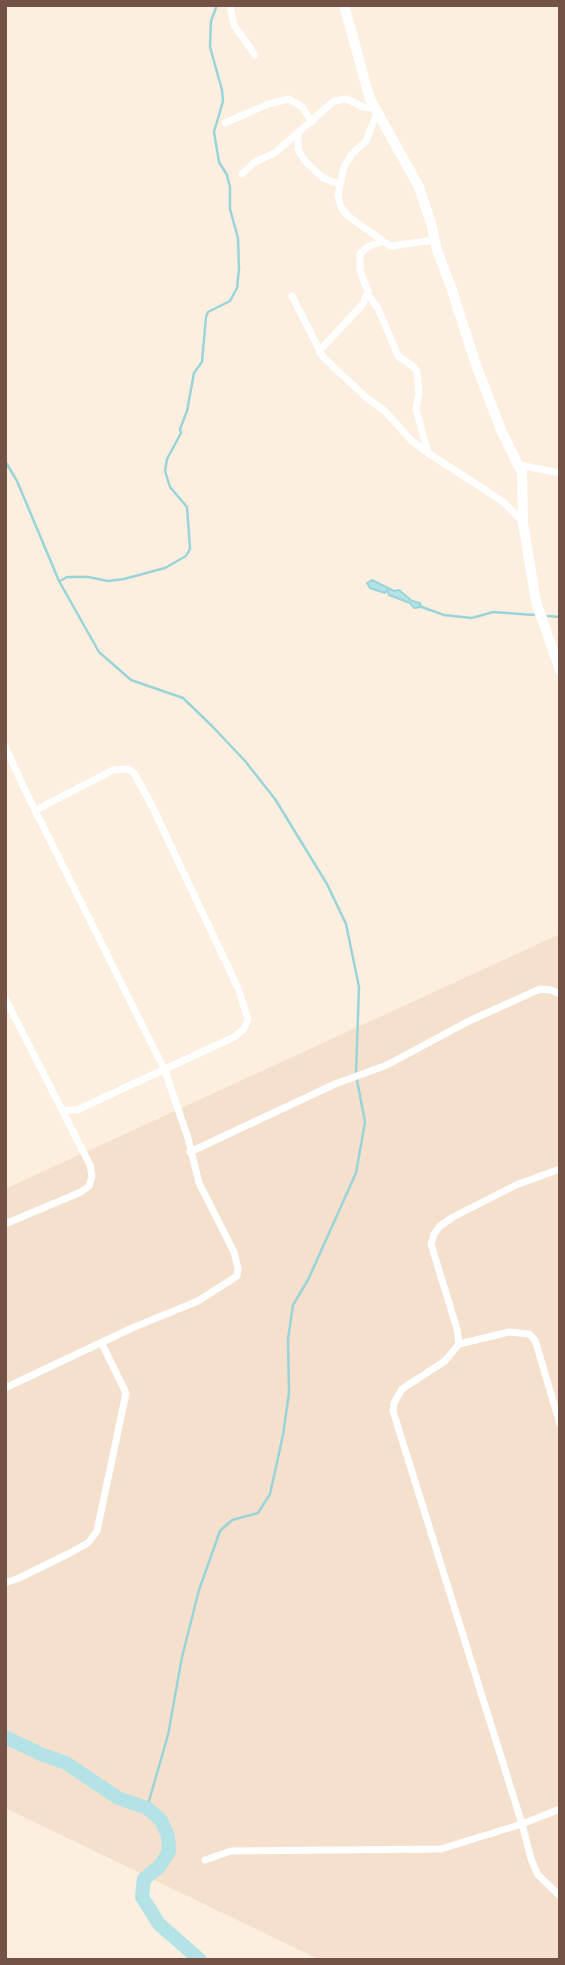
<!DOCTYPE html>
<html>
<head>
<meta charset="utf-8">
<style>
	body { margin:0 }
	#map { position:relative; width:565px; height:1965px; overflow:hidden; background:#fdefdf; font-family:Overpass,sans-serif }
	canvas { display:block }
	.frame { position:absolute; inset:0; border:7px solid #745346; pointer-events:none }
</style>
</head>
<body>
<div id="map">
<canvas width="565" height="1965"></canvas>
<div class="frame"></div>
</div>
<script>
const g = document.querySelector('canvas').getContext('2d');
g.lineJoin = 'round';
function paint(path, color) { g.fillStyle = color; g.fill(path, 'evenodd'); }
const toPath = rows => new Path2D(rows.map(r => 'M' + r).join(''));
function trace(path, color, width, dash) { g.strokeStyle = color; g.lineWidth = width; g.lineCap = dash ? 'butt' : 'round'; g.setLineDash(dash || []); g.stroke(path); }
const residential = toPath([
	[560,934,560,1960,320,1960,5,1808,5,1189]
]);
const water = toPath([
	[372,580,394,591,399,590,412,601,420,603,421,607,414,608,410,603,389,595,387,590,385,593,370,588,367,583,372,580]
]);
const stream = toPath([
	[5,461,17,481,59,581,99,652,131,680,183,698,213,727,245,761,275,799,327,884,346,924,359,987,356,1073],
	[60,581,67,577,88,577,108,581,124,579,165,568,186,556,190,549,187,507,170,487,165,471,167,459,181,433,180,429,187,411,194,373,202,362,206,317,208,312,230,301,237,288,239,269,238,238,230,209,230,187,227,175,219,162,214,132,223,101,222,90,210,47,211,21,217,5],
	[419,606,444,615,472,618,493,612,534,615],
	[548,616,560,617],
	[147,1808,168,1735,182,1657,199,1590,220,1531,232,1520,258,1513,270,1494,283,1435,289,1393,288,1339,293,1305,308,1280,356,1173,365,1122,357,1080]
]);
const river = toPath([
	[5,1737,43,1755,66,1763,118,1798,147,1808,161,1820,168,1836,169,1851,160,1866,144,1879,142,1897,159,1924,200,1960]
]);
const street = toPath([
	[230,5,234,25,255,55],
	[377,113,366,141,352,154,344,167,338,195,341,207,348,216,390,246,435,240],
	[225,123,268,104,289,99,302,107,312,122],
	[298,133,298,149,304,160,323,178,339,184],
	[242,174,255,162,276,152,334,101,347,99,363,107,374,108],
	[368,295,378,308,398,356,414,367,417,372,419,393,416,409,428,453],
	[292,296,323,357,369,400,384,410,411,440,428,453,502,501,523,522],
	[320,353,321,349,363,304,368,291,360,271,360,254,369,246,382,242],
	[519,465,560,473],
	[5,746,25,790,165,1071,188,1138,199,1183,234,1252,238,1269,237,1276,198,1301,132,1328,5,1388],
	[36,810,113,770,128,769,134,773,152,806,238,988,248,1019,244,1029,234,1037,77,1110,63,1110],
	[5,998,90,1165,92,1176,89,1186,81,1192,5,1224],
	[190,1152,335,1084,387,1065,469,1021,540,989,551,990,560,994],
	[560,1169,516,1185,453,1217,440,1226,434,1234,431,1244,457,1329,459,1344,445,1361,402,1389,394,1403,393,1411,522,1824,531,1859,538,1875,560,1896],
	[459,1344,509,1332,529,1334,535,1340,560,1424],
	[5,1583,19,1578,68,1554,88,1543,97,1531,126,1393,102,1344],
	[205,1860,231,1851,441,1849,522,1824,560,1809]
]);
const secondary = toPath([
	[344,5,370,99,419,187,431,223,437,250,451,287,475,362,501,430,522,473,523,523,536,602,560,670]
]);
paint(residential, '#f5e0cd');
paint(water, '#b3e3e7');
trace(water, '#99d4d9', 2);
trace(stream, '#99d4d9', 2.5);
trace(river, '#b3e3e7', 14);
trace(street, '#fff', 7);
trace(secondary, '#fff', 10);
</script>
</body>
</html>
